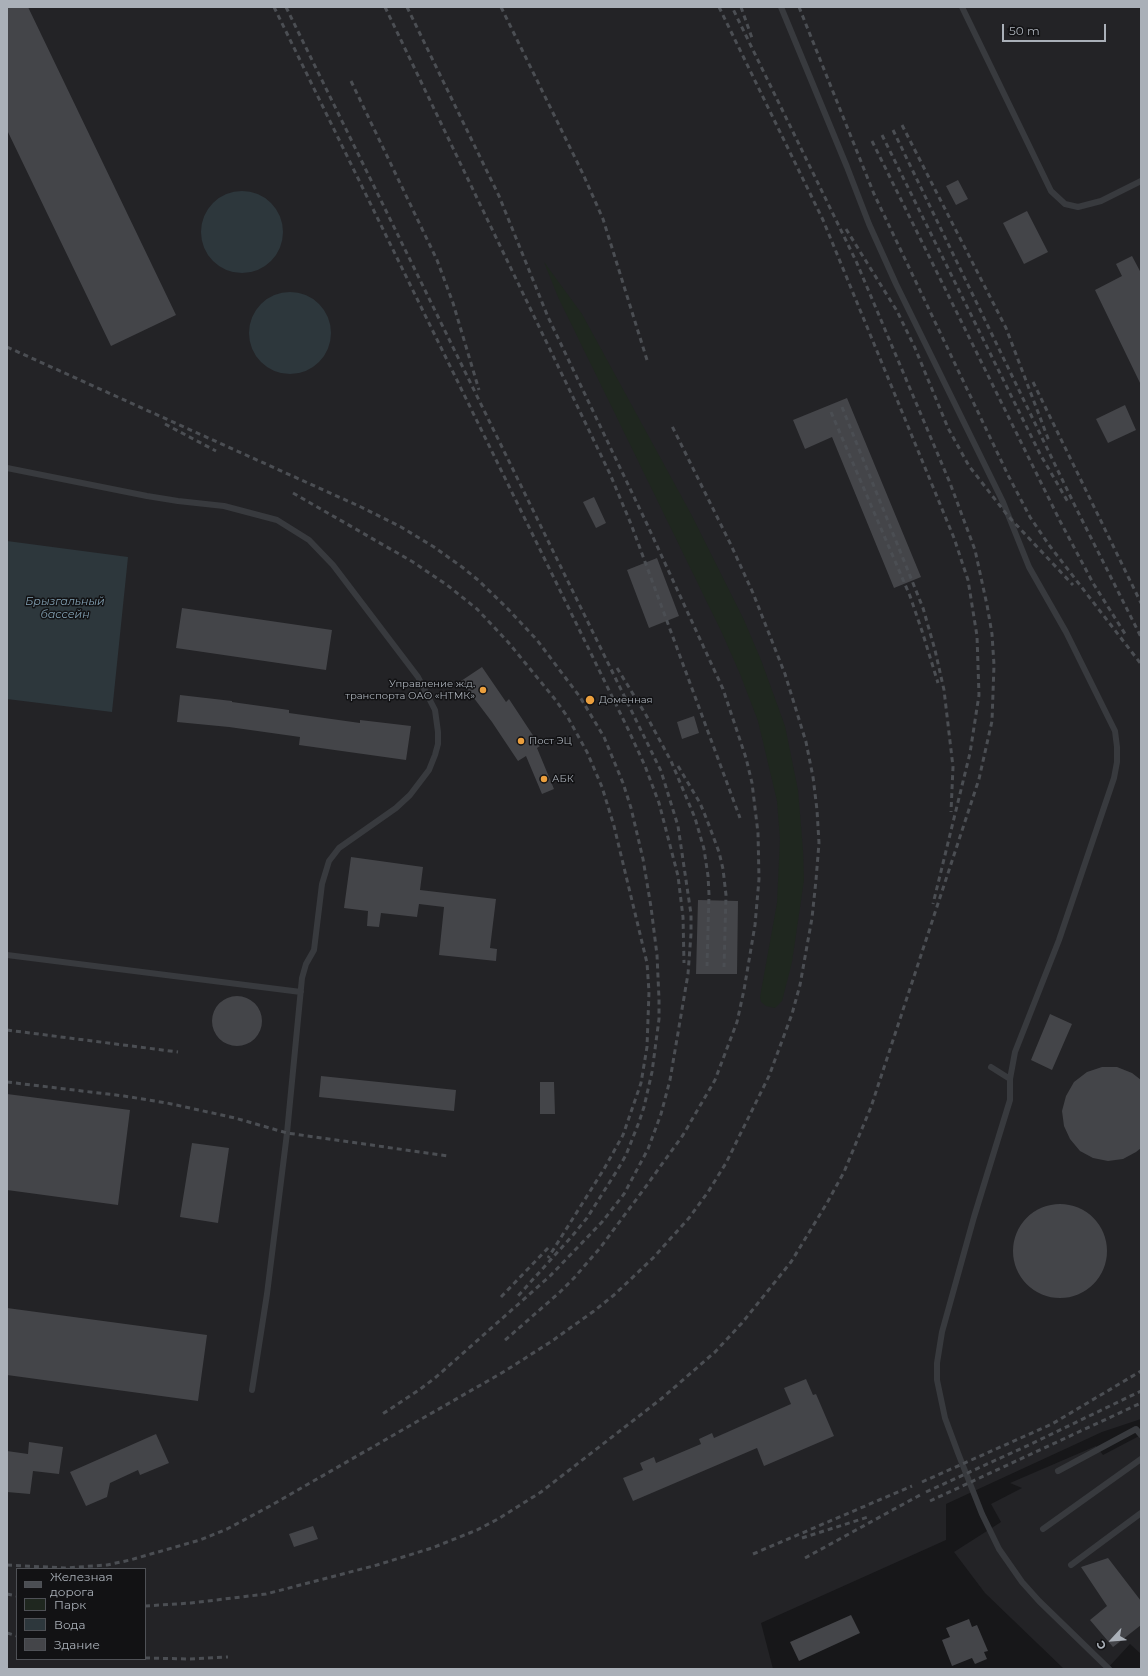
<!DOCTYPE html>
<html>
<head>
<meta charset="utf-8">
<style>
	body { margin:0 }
	#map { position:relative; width:1148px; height:1676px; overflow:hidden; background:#171719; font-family:Montserrat,sans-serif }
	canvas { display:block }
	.frame { position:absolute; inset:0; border:8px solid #aab0b8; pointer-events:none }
	.legend { position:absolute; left:16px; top:1568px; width:130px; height:92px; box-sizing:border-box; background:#121214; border:1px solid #4f5156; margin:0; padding:5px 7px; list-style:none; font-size:12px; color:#aab0b8 }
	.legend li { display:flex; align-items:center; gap:8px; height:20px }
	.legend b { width:20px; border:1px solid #4f5156 }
	.north { position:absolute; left:1092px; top:1620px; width:40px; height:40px; -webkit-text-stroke:3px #121214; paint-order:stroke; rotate:244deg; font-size:11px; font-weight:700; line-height:16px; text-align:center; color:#aab0b8 }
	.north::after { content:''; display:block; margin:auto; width:14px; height:18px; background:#aab0b8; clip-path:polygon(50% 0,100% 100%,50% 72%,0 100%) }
	.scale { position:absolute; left:1002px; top:24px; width:104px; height:18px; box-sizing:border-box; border:2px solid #aab0b8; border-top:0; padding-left:5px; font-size:12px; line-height:14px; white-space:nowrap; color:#aab0b8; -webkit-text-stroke:3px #121214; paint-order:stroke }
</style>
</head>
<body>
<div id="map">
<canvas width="1148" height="1676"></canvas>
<div class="frame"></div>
<ul class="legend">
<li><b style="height:5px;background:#4b4e53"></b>Железная дорога</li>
<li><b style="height:11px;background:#1f271f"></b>Парк</li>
<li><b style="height:11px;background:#2d373c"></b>Вода</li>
<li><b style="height:11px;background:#444549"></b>Здание</li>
</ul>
<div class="north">С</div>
<div class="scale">50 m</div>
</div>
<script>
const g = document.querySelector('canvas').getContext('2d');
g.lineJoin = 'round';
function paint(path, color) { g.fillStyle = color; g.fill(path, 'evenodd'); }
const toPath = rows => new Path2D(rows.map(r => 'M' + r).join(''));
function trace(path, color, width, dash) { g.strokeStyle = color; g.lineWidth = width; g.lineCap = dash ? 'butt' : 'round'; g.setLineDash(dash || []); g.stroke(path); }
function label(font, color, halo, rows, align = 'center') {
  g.font = font + ' Montserrat,sans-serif'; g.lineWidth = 3; g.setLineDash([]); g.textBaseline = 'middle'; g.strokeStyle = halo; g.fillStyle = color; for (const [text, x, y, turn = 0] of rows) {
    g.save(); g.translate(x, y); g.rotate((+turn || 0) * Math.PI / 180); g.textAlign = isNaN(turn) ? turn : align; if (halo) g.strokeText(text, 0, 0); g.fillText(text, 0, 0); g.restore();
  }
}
const built = toPath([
	[7,7,1141,7,1141,1419,1102,1432,946,1504,946,1540,761,1623,773,1669,7,1669],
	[17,1569,145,1569,145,1659,17,1659],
	[1141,1435,1141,1654,1130,1644,1107,1669,1064,1669,985,1593,954,1552,1001,1522,991,1504,1022,1488,1010,1483,1096,1446,1103,1455]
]);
const green = toPath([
	[544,262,582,314,691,514,744,620,761,660,785,726,798,790,803,850,804,880,792,962,782,1001,775,1008,766,1006,761,1002,760,997,777,903,780,839,777,801,758,721,740,674,722,633,558,297]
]);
const water = toPath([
	'201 232a41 41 0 1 1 82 0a41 41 0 1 1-82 0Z',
	'249 333a41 41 0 1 1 82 0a41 41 0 1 1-82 0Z',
	[7,541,128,557,112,712,7,699]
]);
const building = toPath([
	[7,7,28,7,176,315,111,346,7,130],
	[958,180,968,199,956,205,946,186],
	[1027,211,1048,252,1024,264,1003,223],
	[1132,256,1141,273,1141,385,1095,290,1122,276,1116,264],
	[847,398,921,577,894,588,832,437,805,449,793,420],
	[1125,405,1136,430,1108,443,1096,419],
	[594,497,606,523,596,528,583,502],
	[657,558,679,616,649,628,627,570],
	[182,608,332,630,326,670,176,648],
	[482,667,506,702,509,699,540,746,537,748,554,789,542,794,526,756,518,761,492,722,461,681],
	[180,695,232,701,232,702,289,710,289,713,360,723,360,720,411,726,406,760,299,745,300,737,229,727,177,722],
	[694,716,699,733,682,739,677,722],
	[351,857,423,867,420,890,496,899,490,948,497,949,496,961,439,955,444,907,419,904,417,917,381,913,379,927,367,926,368,911,344,908],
	[698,900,738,901,737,974,696,974],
	'212 1021a25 25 0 1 1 50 0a25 25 0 1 1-50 0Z',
	[1050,1014,1072,1024,1052,1070,1031,1060],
	[1102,1067,1117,1067,1132,1073,1141,1080,1141,1148,1136,1152,1123,1159,1108,1161,1093,1158,1080,1151,1070,1139,1064,1126,1062,1111,1066,1096,1074,1082,1087,1072],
	[321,1076,456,1090,454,1111,319,1097],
	[540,1082,554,1082,555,1114,540,1114],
	[7,1094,130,1110,118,1205,7,1190],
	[192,1143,229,1148,218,1223,180,1217],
	'1013 1251a47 47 0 1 1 94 0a47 47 0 1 1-94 0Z',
	[7,1308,207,1335,198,1401,7,1375],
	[806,1379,813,1395,816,1394,834,1436,764,1466,757,1448,633,1501,623,1478,643,1470,640,1463,654,1457,656,1463,701,1444,699,1439,712,1433,714,1438,791,1404,784,1388],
	[156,1434,169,1463,140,1475,138,1470,110,1483,107,1497,86,1506,70,1472],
	[29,1442,63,1447,59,1474,33,1471,30,1494,7,1492,7,1451,28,1454],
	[313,1526,318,1539,294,1547,289,1534],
	[1108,1558,1141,1601,1141,1625,1113,1647,1090,1620,1107,1606,1081,1567],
	[851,1615,860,1633,799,1661,790,1642],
	[969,1619,972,1627,977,1625,988,1651,984,1652,987,1659,975,1664,972,1658,952,1666,942,1640,950,1637,946,1628]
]);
const service = toPath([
	[781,7,847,167,869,224,896,284,1003,502,1029,567,1066,632,1115,731,1117,747,1117,762,1114,778,1059,940,1015,1052,1010,1079,1010,1100,974,1217,942,1332,937,1363,937,1380,945,1418,958,1453,982,1514,999,1549,1022,1582,1039,1601,1109,1669],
	[962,7,1051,191,1065,204,1078,207,1101,201,1141,181],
	[7,468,147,496,178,501,224,506,277,520,309,540,333,565,418,677,435,710,438,732,438,744,435,755,429,770,410,795,396,808,339,848,329,861,322,884,314,950,306,964,302,978,287,1133,267,1294,252,1390],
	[7,955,301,992],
	[991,1067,1010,1079],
	[1058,1471,1136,1429,1141,1435],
	[1043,1529,1141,1459],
	[1071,1565,1141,1513]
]);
const rail = toPath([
	[274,7,628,729,645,766,659,803,678,876,683,917,684,963],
	[286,7,661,771,678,826,691,914,691,934,688,974,670,1080,661,1114,648,1149,624,1194,602,1222,550,1276,435,1378,419,1390,381,1415],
	[385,7,610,474,631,524,740,818],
	[407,7,499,196,548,317,646,522,723,689,746,758,752,783,758,833,759,879,755,925,744,990,737,1022,715,1080,683,1135,644,1189,600,1248,574,1278,560,1292,503,1342],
	[501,7,583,174,603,219,647,360],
	[719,7,823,220,954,538,968,580,977,636,979,695,970,753,933,904],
	[741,7,752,38],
	[799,7,874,194,1008,475,1030,517,1049,545,1141,664],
	[351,81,437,260,453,303,479,390],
	[902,125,1006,328,1049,441],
	[893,130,1076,508,1141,637],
	[882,135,1040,454,1068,502],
	[872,141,1060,521,1093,583,1127,637],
	[846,229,897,311,915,348,948,428,969,466,1008,516,1073,585],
	[7,347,361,507,401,527,434,547,462,567,478,580,507,608,537,640,580,697,604,737,623,783,631,808,643,859,651,907,657,955,659,999,659,1019,652,1072,644,1107,639,1122,626,1155,618,1169,587,1218,573,1235,518,1296],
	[1033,382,1141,603],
	[842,407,923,608,935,650,944,690,953,767,951,812],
	[831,412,910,596,922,631,938,683],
	[165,424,216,451],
	[293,493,413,562,447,585,477,609,508,642,554,698,567,716,587,752,602,787,614,826,647,963,649,992,647,1047,641,1083,623,1135,604,1169,548,1258],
	[617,668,646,715,671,761,695,818,704,849,708,876,709,894,707,966],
	[678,766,700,803,707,820,719,852,723,869,726,895,724,967],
	[7,1030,178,1052],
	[7,1082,124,1096,167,1103,235,1118,287,1133,448,1156],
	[501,1297,549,1247],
	[922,1482,1052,1424,1141,1371],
	[926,1492,1031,1444,1141,1391],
	[930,1501,1141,1403],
	[802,1538,868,1517],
	[753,1554,912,1486],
	[805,1558,920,1495],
	[7,1565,65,1568,107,1565,130,1560,200,1540,227,1529,270,1506,505,1371,552,1341,594,1311,614,1295,653,1258,689,1218,708,1192,726,1163,769,1076,792,1014,800,985,812,918,816,880,819,843,817,810,813,777,806,742,785,674,753,593,731,545,672,426],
	[7,1594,17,1596],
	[145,1606,191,1603,266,1594,377,1565,432,1548,477,1530,498,1519,541,1492,661,1399,715,1352,742,1323,791,1262,827,1203,844,1172,871,1107,979,779,992,721,994,665,992,634,987,605,975,550,950,483,856,261,732,7],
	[7,1633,17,1636],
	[145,1658,190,1659,228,1657]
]);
const markers = [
	[483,690,4,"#eb9f3d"],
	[590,700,5,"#eb9f3d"],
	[521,741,4,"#eb9f3d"],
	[544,779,4,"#eb9f3d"]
];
const poiNames = [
	["Управление ж.д.",475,684,"right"],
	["транспорта ОАО «НТМК»",475,696,"right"],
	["Доменная",599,700],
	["Пост ЭЦ",529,741],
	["АБК",552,779]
];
const waterNames = [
	["Брызгальный",65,602],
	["бассейн",65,615]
];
paint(built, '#232326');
paint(green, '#1f271f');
paint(water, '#2d373c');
paint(building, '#444549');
trace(service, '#383a3e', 6);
trace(rail, '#4b4e53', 3, [5, 4]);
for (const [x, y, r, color] of markers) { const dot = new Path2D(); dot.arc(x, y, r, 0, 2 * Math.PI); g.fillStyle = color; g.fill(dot); trace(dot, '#121214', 1.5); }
label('10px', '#aab0b8', '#121214', poiNames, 'left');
label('italic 11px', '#82a0b2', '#121214', waterNames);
</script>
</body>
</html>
